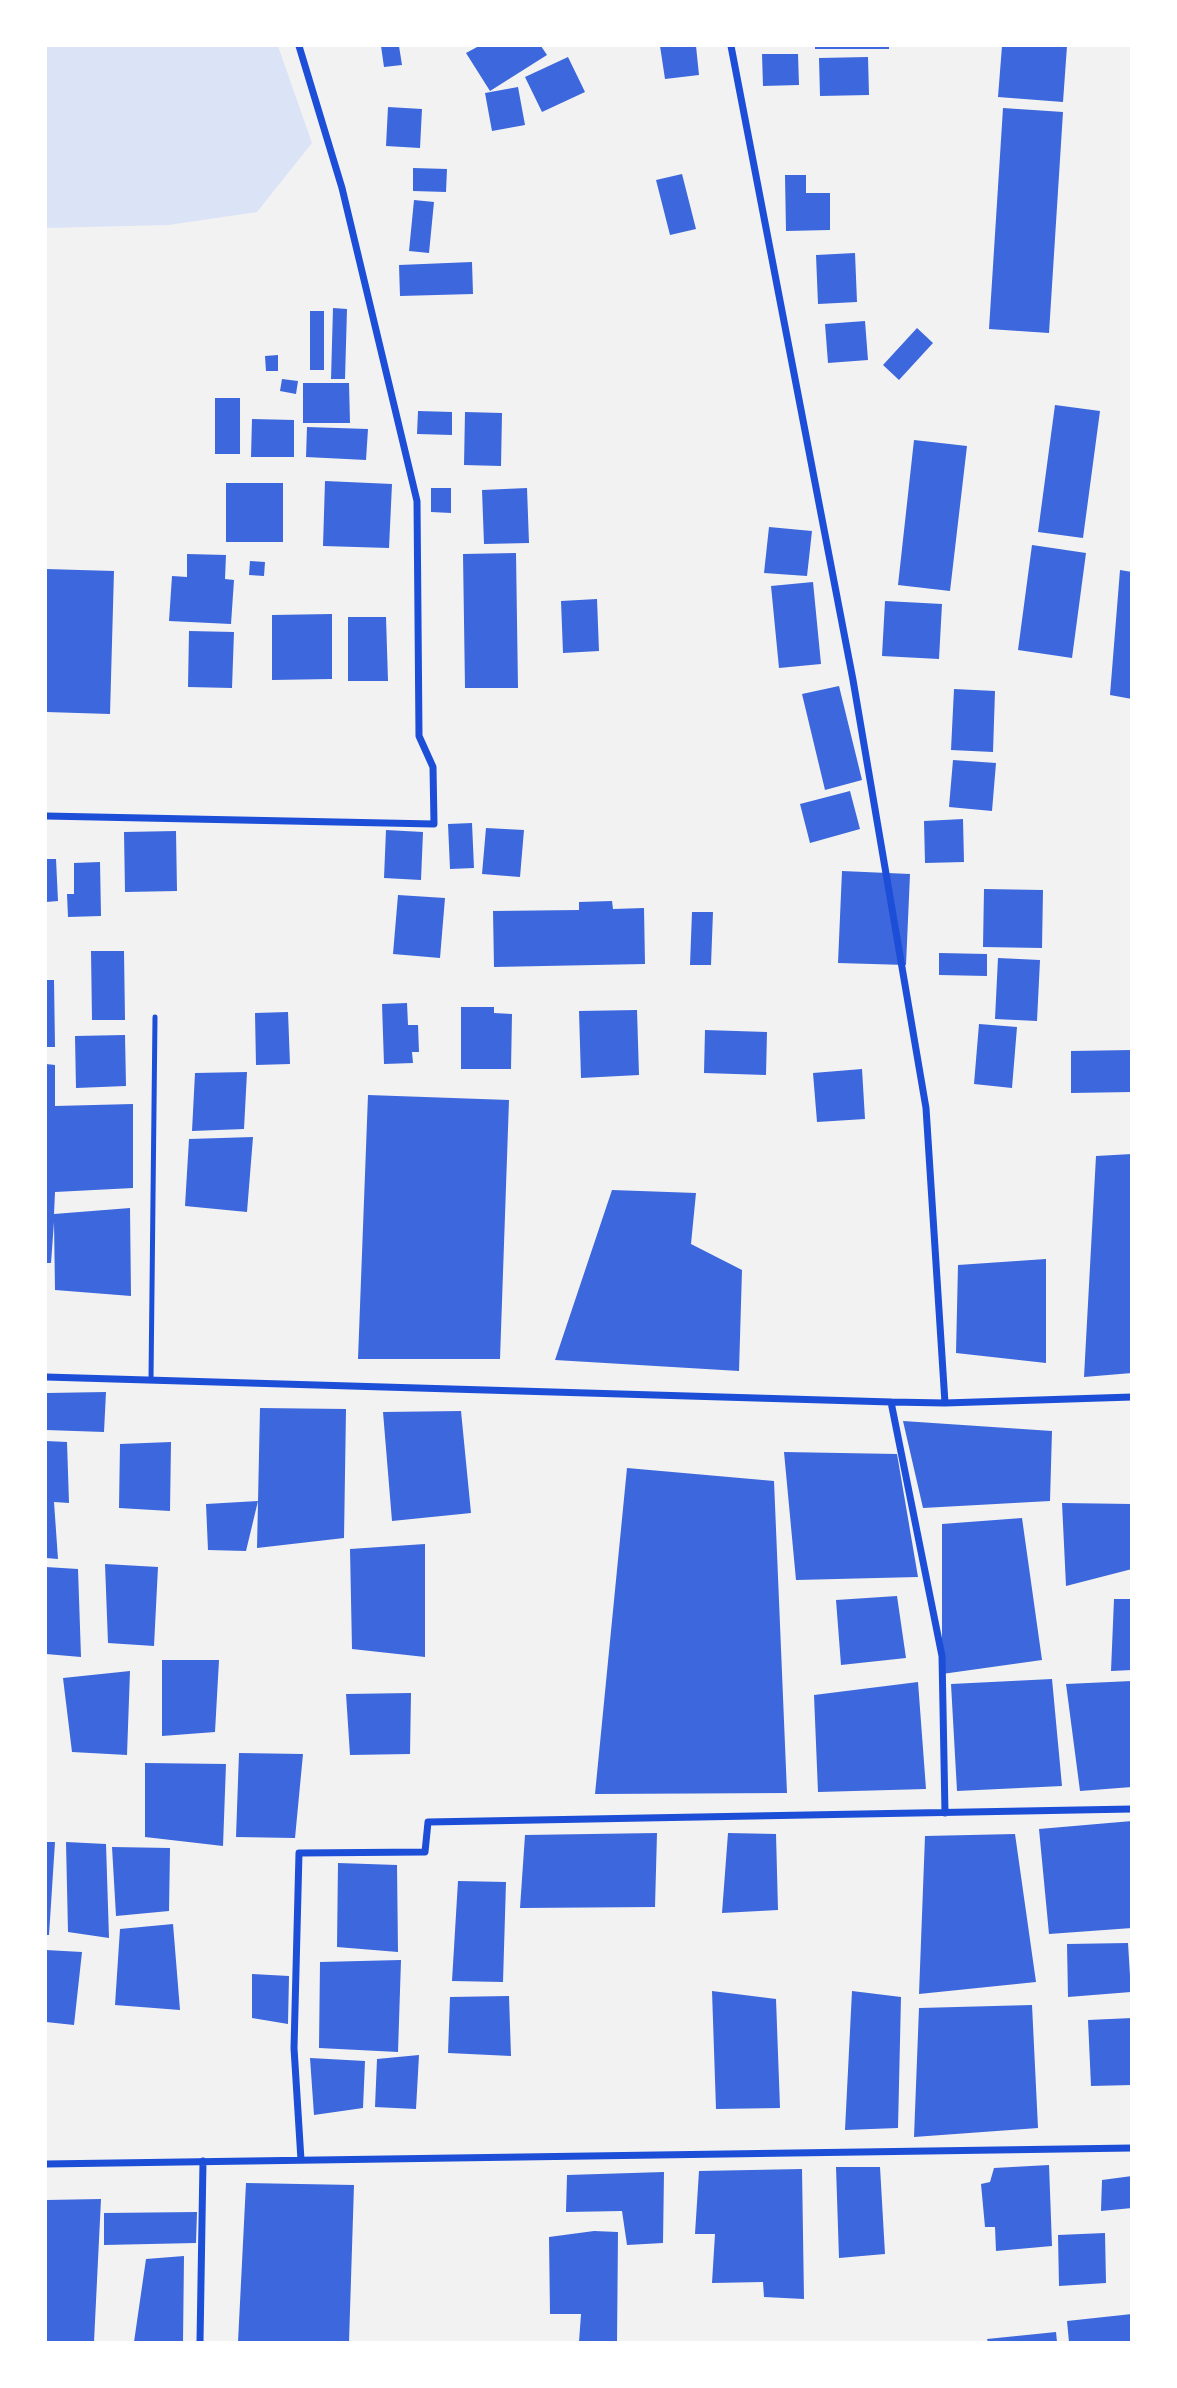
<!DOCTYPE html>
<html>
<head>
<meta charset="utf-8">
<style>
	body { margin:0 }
	#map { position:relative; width:1177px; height:2388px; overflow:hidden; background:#f2f2f2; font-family:"Roboto Serif",serif }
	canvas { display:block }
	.frame { position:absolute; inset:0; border:47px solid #fff; pointer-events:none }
</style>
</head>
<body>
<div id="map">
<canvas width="1177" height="2388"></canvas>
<div class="frame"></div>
</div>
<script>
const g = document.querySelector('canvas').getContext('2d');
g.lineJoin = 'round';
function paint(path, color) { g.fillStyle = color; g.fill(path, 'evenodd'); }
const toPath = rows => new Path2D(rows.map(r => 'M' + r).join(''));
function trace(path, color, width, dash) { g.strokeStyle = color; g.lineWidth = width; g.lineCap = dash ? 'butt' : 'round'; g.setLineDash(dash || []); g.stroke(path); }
const green = toPath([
	[46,46,278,46,312,143,257,212,169,225,46,228]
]);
const building = toPath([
	[381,46,399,46,402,65,384,67],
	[479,46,541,46,547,55,490,91,466,53],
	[660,46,696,46,699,75,665,79],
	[815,46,889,46,889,49,815,49],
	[1002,46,1067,46,1063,102,998,97],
	[762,54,798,54,799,85,763,86],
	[568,57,585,92,542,112,525,77],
	[868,57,869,95,820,96,819,58],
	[518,87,525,125,492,131,485,93],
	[388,107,422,109,420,148,386,146],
	[1003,108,1063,112,1049,333,989,329],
	[413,168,447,169,446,192,413,191],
	[682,174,696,229,670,235,656,180],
	[785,175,806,175,806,193,830,193,830,230,786,231],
	[414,200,434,202,429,253,409,251],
	[855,253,857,302,818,304,816,255],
	[472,262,473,294,400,296,399,265],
	[333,308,347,309,345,379,331,379],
	[310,311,324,311,324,370,310,370],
	[865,321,868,360,828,363,825,324],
	[917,328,933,343,899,380,883,365],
	[278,355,278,371,266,371,265,356],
	[282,379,298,381,296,394,280,391],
	[303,383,349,383,350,423,303,423],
	[215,398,240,398,240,454,215,454],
	[1055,405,1100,411,1083,538,1038,532],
	[418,411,452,412,452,435,417,434],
	[465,412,502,413,501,466,464,465],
	[252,419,294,420,294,457,251,457],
	[307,427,368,429,366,460,306,457],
	[914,440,967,446,950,591,898,585],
	[325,481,392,484,389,548,323,546],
	[226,483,283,483,283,542,226,542],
	[431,488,451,488,451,513,431,512],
	[527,488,529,543,484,544,482,490],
	[769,527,812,531,807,576,764,573],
	[1032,545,1086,553,1072,658,1018,650],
	[516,553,518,688,465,688,463,554],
	[187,554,226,555,225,579,234,580,231,624,169,621,172,576,187,577],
	[250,561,265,562,264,576,249,575],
	[46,569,114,571,110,714,46,712],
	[1120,570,1132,572,1132,699,1110,695],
	[813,582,821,664,779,668,771,586],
	[597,599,599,651,563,653,561,601],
	[885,601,942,604,939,659,882,656],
	[332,614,332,679,272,680,272,615],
	[348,617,386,617,388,681,348,681],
	[189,631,234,632,232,688,188,687],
	[839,686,862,780,825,790,802,694],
	[954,689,995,691,993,752,951,750],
	[953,760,996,763,992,811,949,807],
	[850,791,860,829,810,843,800,804],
	[963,819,964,862,925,863,924,821],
	[472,823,474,868,450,869,448,824],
	[486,828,524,830,520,877,482,874],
	[386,830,423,832,421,880,384,878],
	[176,831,177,891,125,892,124,832],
	[46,859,56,859,58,901,46,902],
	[100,862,101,916,68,917,67,894,74,894,74,863],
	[842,871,910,874,906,965,838,963],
	[984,889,1043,890,1042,948,983,947],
	[398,895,445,898,440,958,393,954],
	[612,901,613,909,644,908,645,964,494,967,493,911,579,910,579,902],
	[692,912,713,912,711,965,690,965],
	[91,951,124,951,125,1020,92,1020],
	[939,953,987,954,987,976,939,975],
	[998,958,1040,960,1037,1021,995,1019],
	[46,980,54,980,55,1047,46,1047],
	[407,1003,408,1025,418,1025,419,1052,412,1052,413,1063,384,1064,382,1004],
	[461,1007,494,1007,494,1013,512,1014,511,1069,461,1069],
	[637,1010,639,1075,581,1078,579,1011],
	[288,1012,290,1064,256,1065,255,1013],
	[979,1024,1017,1027,1012,1088,974,1084],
	[705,1030,767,1032,766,1075,704,1073],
	[125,1035,126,1086,76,1088,75,1036],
	[1132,1050,1132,1092,1071,1093,1071,1051],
	[46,1064,55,1065,55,1106,133,1104,133,1188,55,1192,54,1214,130,1208,131,1296,55,1290,54,1222,51,1263,46,1263],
	[862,1069,865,1119,817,1122,813,1073],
	[247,1072,244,1129,192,1131,195,1073],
	[368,1095,509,1100,500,1359,358,1359],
	[253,1137,247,1212,185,1206,189,1139],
	[1132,1154,1132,1373,1084,1377,1096,1156],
	[612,1190,696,1193,691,1244,742,1270,739,1371,555,1360],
	[1046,1259,1046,1363,956,1353,958,1265],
	[106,1392,104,1432,46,1430,47,1393],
	[260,1408,346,1409,344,1538,257,1548],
	[461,1411,471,1513,392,1521,383,1412],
	[903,1421,1052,1431,1050,1501,923,1508],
	[46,1441,67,1442,69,1503,54,1502,58,1559,46,1558],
	[171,1442,170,1511,119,1508,120,1444],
	[784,1452,897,1454,918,1577,796,1580],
	[627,1468,774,1481,787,1793,595,1794],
	[258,1501,246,1551,208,1550,206,1504],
	[1062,1503,1132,1504,1132,1569,1066,1586],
	[1022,1518,1042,1660,942,1674,942,1524],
	[425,1544,425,1657,352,1649,350,1549],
	[105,1564,158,1567,154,1646,108,1643],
	[46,1567,78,1569,81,1657,46,1654],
	[897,1596,906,1658,841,1665,836,1600],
	[1114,1599,1132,1599,1132,1670,1111,1671],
	[162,1660,219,1660,215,1732,162,1736],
	[130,1671,127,1755,72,1752,63,1678],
	[1052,1679,1062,1786,957,1791,951,1684],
	[1132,1681,1132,1787,1080,1791,1066,1684],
	[918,1682,926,1789,818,1792,814,1695],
	[411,1693,410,1754,350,1755,346,1694],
	[239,1753,303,1754,295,1838,236,1837],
	[145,1763,226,1764,223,1846,145,1837],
	[1132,1821,1132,1928,1049,1934,1039,1829],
	[657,1833,655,1907,520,1908,525,1835],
	[728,1833,776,1834,778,1910,722,1913],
	[1015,1834,1036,1982,919,1994,925,1836],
	[46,1842,55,1842,49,1935,46,1935],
	[66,1842,106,1844,109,1938,68,1932],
	[112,1847,170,1848,169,1911,116,1916],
	[338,1863,397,1865,398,1952,337,1947],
	[458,1881,506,1882,503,1982,452,1981],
	[173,1924,180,2010,115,2005,120,1929],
	[1128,1943,1131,1992,1068,1997,1067,1944],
	[46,1950,82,1952,74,2025,46,2022],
	[401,1960,398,2052,319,2048,320,1962],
	[252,1974,289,1976,288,2024,252,2018],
	[712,1991,776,1999,780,2108,716,2109],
	[852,1991,901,1997,898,2128,845,2130],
	[509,1996,511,2056,448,2053,450,1997],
	[1032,2005,1038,2128,914,2137,919,2008],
	[1132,2018,1132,2085,1091,2086,1088,2020],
	[419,2055,416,2109,375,2107,377,2059],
	[310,2058,365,2061,363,2108,314,2115],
	[1049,2165,1052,2246,996,2251,995,2227,985,2227,981,2184,990,2182,994,2168],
	[836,2167,880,2167,885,2254,839,2258],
	[802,2169,804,2299,764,2297,763,2282,712,2283,715,2234,695,2234,699,2171],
	[664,2172,663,2243,627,2245,622,2211,566,2212,567,2175],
	[1132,2176,1132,2208,1101,2211,1102,2180],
	[246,2183,354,2185,349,2342,238,2342],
	[101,2199,94,2342,47,2342,47,2200],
	[197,2212,196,2243,104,2245,104,2213],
	[594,2231,618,2232,617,2342,579,2342,581,2314,550,2314,549,2237],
	[1105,2233,1106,2283,1059,2286,1058,2235],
	[184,2256,183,2342,134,2342,146,2259],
	[1132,2314,1132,2342,1069,2342,1067,2321],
	[1056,2332,1057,2342,988,2342,987,2339]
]);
const service = toPath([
	[151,1379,155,1017]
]);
const minor = toPath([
	[731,46,853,680,926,1108,945,1403],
	[46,816,434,824,433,767,419,736,417,501,342,188,299,46],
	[46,1377,891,1402,945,1403,1132,1397],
	[891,1402,942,1656,945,1813],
	[301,2160,294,2048,299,1853,425,1852,428,1822,1132,1809],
	[46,2164,1132,2148],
	[200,2342,203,2161]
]);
paint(green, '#dbe4f7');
paint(building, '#3d67dc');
trace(service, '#1d4ed8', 5);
trace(minor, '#1d4ed8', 7);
</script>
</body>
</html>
